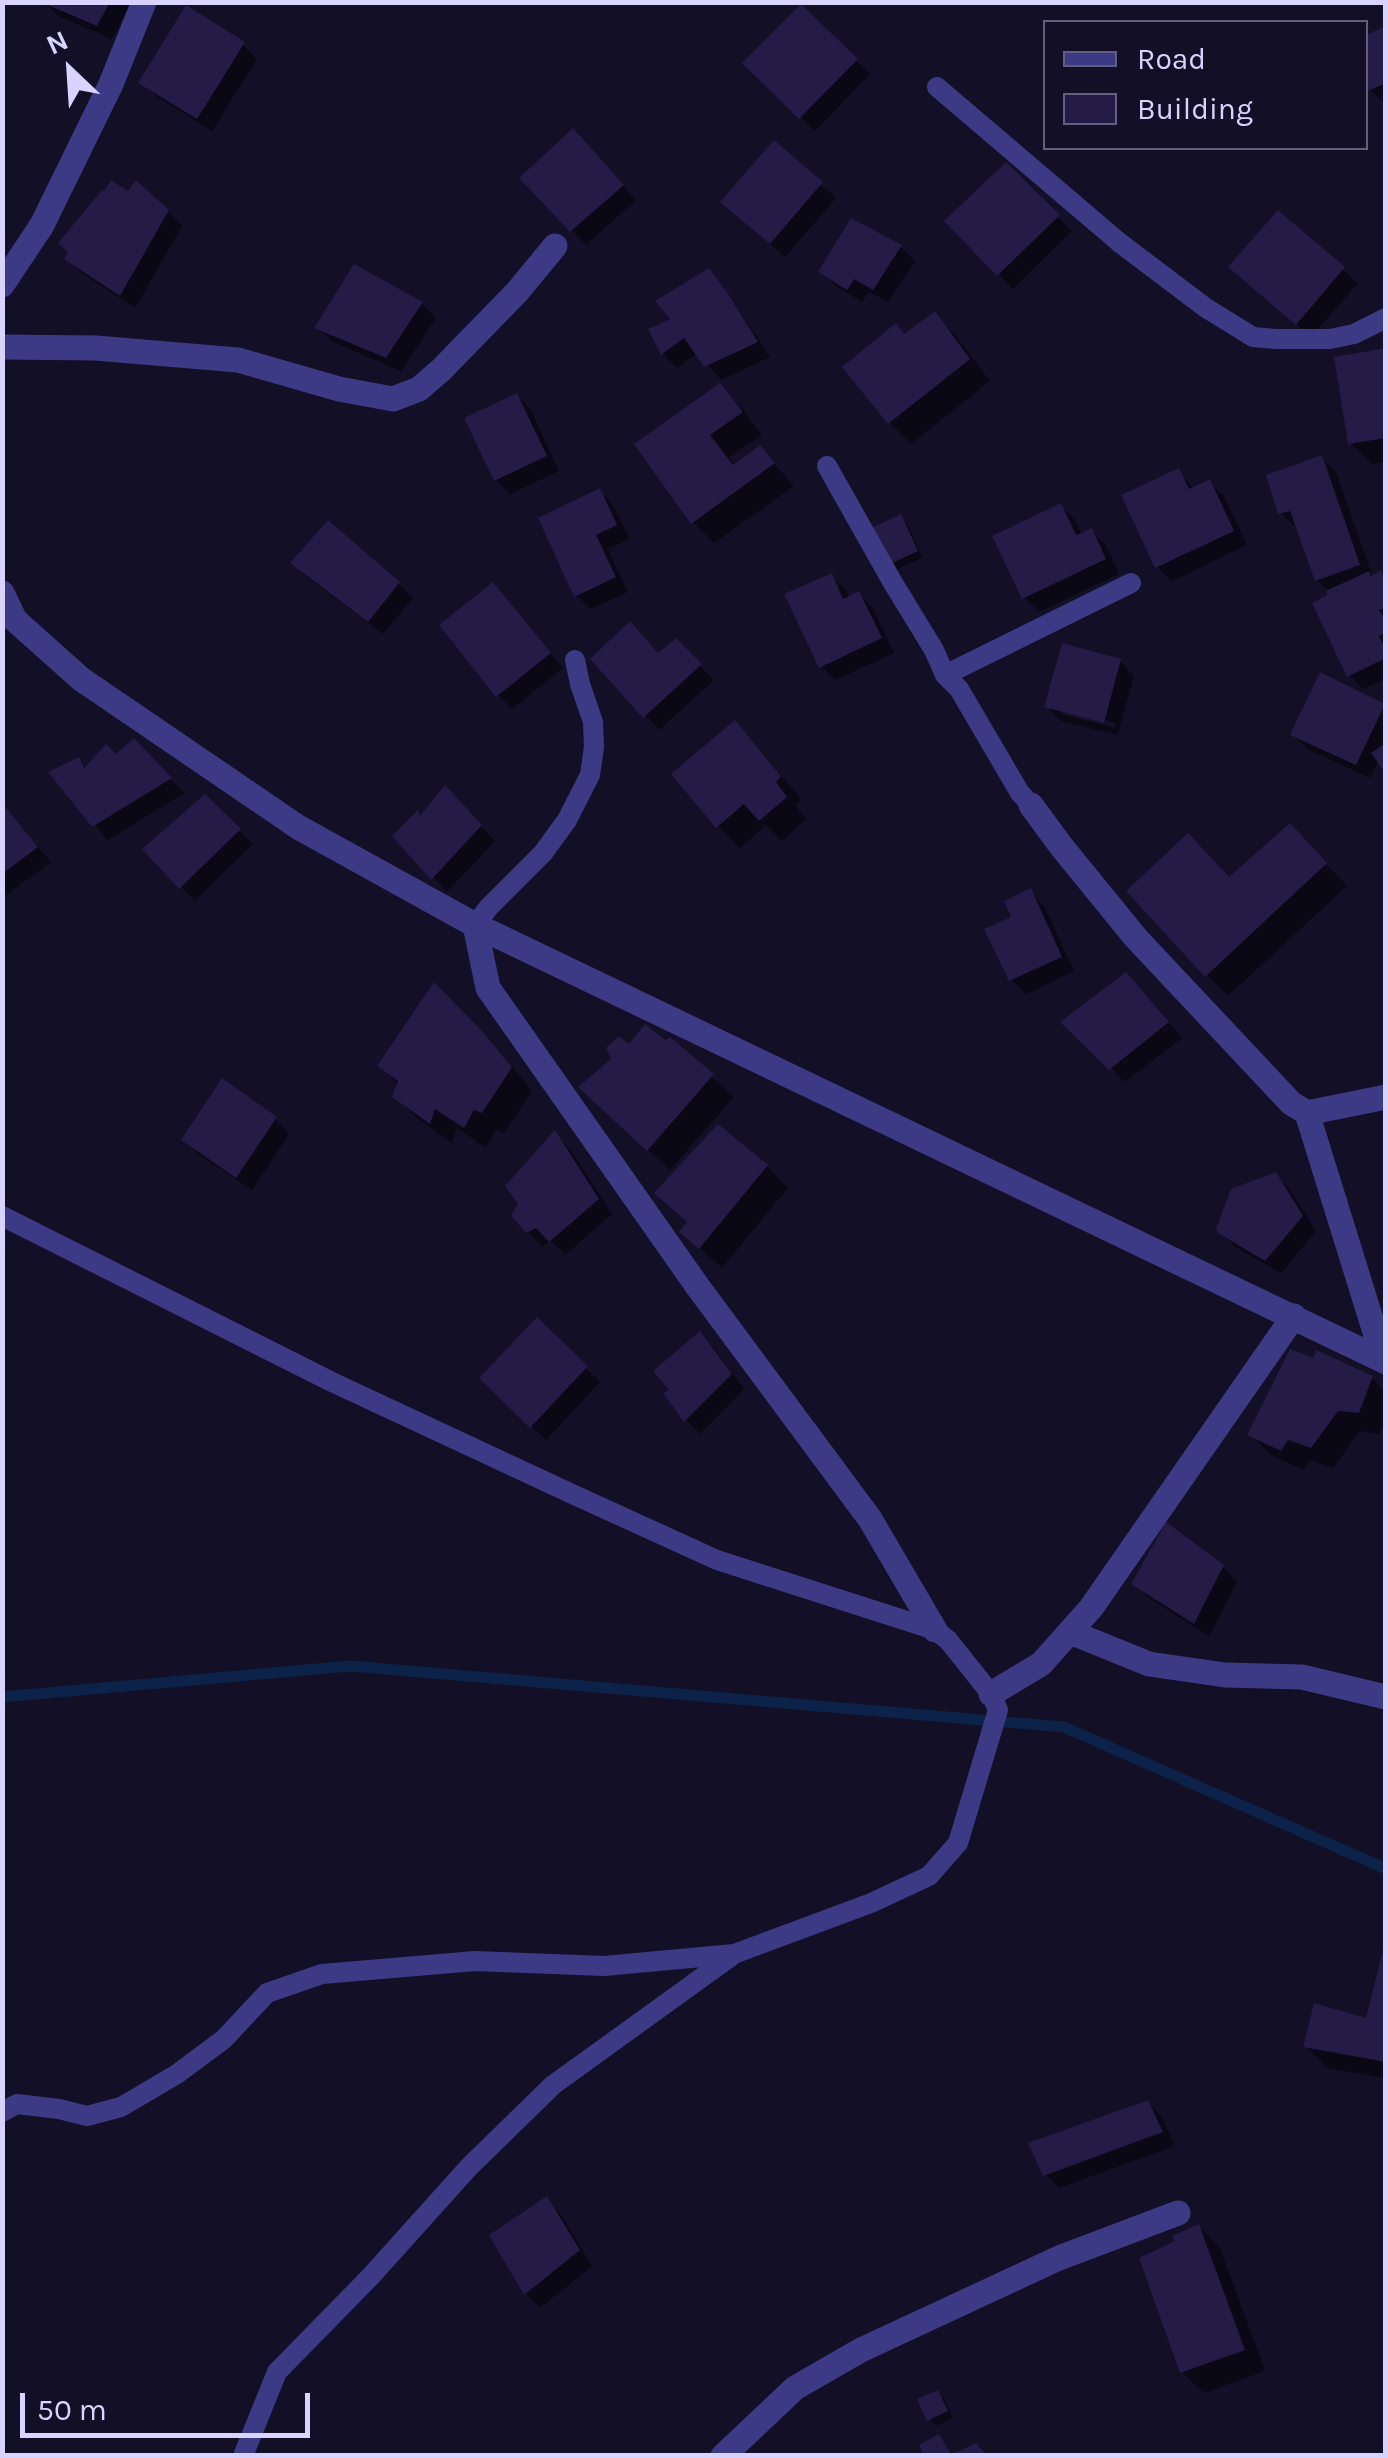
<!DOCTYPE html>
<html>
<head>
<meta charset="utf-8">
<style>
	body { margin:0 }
	#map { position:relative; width:1388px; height:2458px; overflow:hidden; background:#130f26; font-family:Karla,sans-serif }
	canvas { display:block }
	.frame { position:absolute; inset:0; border:5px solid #d9d4ff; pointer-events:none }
	.legend { position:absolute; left:1043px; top:20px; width:325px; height:130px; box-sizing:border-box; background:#130f26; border:2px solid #625e7d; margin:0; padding:12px 18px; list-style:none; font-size:30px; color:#d9d4ff }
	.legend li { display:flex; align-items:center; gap:20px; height:50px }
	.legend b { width:50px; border:2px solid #625e7d }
	.north { position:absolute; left:20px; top:20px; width:100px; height:100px; -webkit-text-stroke:8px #130f26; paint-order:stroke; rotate:335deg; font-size:28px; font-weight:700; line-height:40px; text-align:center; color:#d9d4ff }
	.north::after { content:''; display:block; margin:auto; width:35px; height:45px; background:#d9d4ff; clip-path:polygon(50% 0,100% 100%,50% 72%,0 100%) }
	.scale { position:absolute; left:20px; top:2393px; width:290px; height:45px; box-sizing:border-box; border:5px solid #d9d4ff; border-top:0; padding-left:12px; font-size:30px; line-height:35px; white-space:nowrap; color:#d9d4ff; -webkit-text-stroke:8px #130f26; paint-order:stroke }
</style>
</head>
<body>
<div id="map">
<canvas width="1388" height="2458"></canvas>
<div class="frame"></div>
<ul class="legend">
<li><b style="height:12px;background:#3d3a85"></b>Road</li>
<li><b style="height:28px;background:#241b47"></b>Building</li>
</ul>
<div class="north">N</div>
<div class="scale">50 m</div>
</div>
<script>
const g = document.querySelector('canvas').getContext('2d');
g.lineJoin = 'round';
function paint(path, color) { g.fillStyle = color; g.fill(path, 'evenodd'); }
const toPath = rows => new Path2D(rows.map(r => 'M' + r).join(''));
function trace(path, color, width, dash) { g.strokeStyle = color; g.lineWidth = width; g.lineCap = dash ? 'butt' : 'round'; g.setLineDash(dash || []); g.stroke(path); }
const shadow = toPath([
	[44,2,131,2,112,39,58,16],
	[801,8,870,74,815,131,746,63],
	[1386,28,1386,104,1385,104,1370,90,1366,80,1366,38],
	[243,44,257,59,212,131,156,96,142,82],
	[774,143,836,198,785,257,738,216],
	[587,146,636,200,586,245,522,178],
	[1006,165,1072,231,1013,289,948,221],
	[167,211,182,226,135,308,82,273,67,259],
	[1278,214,1358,283,1311,337,1246,281],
	[901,247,915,261,888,302,869,292,862,302,836,286,822,272],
	[355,267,422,304,436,318,401,371,331,341,317,327],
	[709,271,723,286,770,357,721,380,698,353,677,368,663,354,652,330,674,319],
	[935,315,956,336,990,381,911,444,890,423,845,367,906,336],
	[1386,351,1386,462,1372,464,1351,443],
	[719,386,741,407,762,435,729,457,736,466,760,448,794,486,714,543,693,522],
	[517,396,531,410,559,471,510,494,496,479],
	[1321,458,1336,472,1373,578,1380,574,1386,579,1386,679,1363,689,1349,675,1329,592,1317,580,1298,526,1295,527,1280,513],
	[1178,471,1194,489,1209,482,1224,496,1247,545,1172,581,1157,567],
	[599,491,613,505,630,539,608,549,628,592,590,609,576,595],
	[1061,506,1075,520,1082,535,1091,531,1106,545,1119,574,1039,612,1024,597],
	[900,517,907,523,922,558,894,571,888,565],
	[293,563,399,584,413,598,383,634,307,577],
	[831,576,846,590,849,599,859,594,873,608,894,653,835,680,821,666],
	[506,599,563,668,512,709,498,695],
	[676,642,714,680,659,730,594,659,659,656],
	[1120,661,1134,676,1118,735,1061,721,1047,706],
	[1061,709,1116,723,1115,728,1061,714],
	[1384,706,1386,770,1379,760,1370,778,1307,749,1293,735],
	[735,723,756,745,801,799,795,805,806,819,782,841,766,825,740,848,718,826,675,774],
	[134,741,184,793,108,840,52,773,78,760,87,769,115,757],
	[445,789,495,841,447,892,395,836,418,813,422,818],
	[205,797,253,844,195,901,145,849],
	[2,804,51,862,2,898],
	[1311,848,1347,886,1228,996,1207,975],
	[1030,891,1044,906,1074,971,1026,994,1011,980,988,930,1014,918],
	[434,986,502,1054,532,1091,504,1133,496,1129,486,1148,457,1128,452,1143,417,1118,395,1096,399,1085,380,1066],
	[1140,990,1182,1038,1125,1082,1064,1022],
	[670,1040,734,1097,670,1170,603,1108,630,1048],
	[275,1119,289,1134,252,1190,198,1154,184,1140],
	[718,1128,767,1166,788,1188,722,1268,682,1232,689,1223],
	[555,1134,569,1148,612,1214,565,1255,552,1241,542,1246,528,1231],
	[1276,1175,1290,1190,1316,1231,1281,1273,1235,1247,1220,1232],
	[537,1320,600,1382,546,1440,482,1378],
	[700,1334,714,1348,744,1389,700,1434,686,1420],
	[1372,1378,1386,1392,1386,1419,1380,1434,1360,1431,1333,1468,1310,1460,1303,1470,1271,1455,1250,1434],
	[1167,1526,1223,1567,1237,1582,1209,1636,1149,1598,1135,1584],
	[1386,1951,1386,2078,1327,2068,1306,2046,1368,2021],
	[1148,2103,1162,2117,1175,2146,1059,2188,1045,2174],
	[546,2199,560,2213,592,2266,540,2308,526,2294,492,2236],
	[1199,2227,1220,2248,1265,2371,1204,2393,1182,2372],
	[937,2393,944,2399,953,2418,936,2426,930,2419]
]);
const stream = toPath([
	[2,1697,350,1666,1064,1727,1386,1869]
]);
const building = toPath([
	[41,2,110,2,97,26],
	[801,4,858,59,799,119,742,63],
	[186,5,245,42,197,119,138,83],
	[1386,26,1386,83,1368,91,1366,86,1366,35],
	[573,128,624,185,570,232,519,178],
	[774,140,823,182,770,244,720,202],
	[1006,162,1060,215,997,276,944,221],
	[111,180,128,191,136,180,169,210,120,296,64,259,68,252,58,243,102,190,104,191],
	[1278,210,1345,267,1296,325,1228,267],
	[851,218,902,245,873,290,854,279,847,290,818,272],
	[354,264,423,302,386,358,314,328],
	[709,268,727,292,758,342,704,367,684,338,661,355,648,329,670,319,655,301],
	[935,311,970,359,888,424,842,367,896,323,904,334],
	[1386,348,1386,438,1348,444,1334,357],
	[720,383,743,412,710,435,733,465,760,445,775,463,691,524,634,444],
	[517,393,547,456,494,481,464,418],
	[1322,455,1360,565,1315,581,1290,511,1278,514,1266,475],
	[1179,468,1189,489,1210,479,1234,531,1155,568,1121,495],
	[600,488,617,525,596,535,616,577,574,597,538,518],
	[1061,503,1076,535,1092,528,1106,559,1022,599,992,536],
	[901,514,918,551,886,566,869,529],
	[328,520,400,582,368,622,290,563],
	[1369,571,1371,576,1381,571,1386,581,1386,607,1379,610,1386,622,1386,633,1379,636,1386,650,1386,658,1347,677,1312,603,1327,595,1326,591],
	[832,573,843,599,859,591,882,638,819,668,784,594],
	[493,582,551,653,496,697,439,625],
	[630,621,658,653,676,638,702,664,643,718,590,659],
	[1062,643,1121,659,1104,723,1044,707],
	[1320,672,1385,704,1356,765,1290,735],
	[735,720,781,776,776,782,787,797,759,821,744,804,716,828,671,774],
	[134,738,172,778,92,827,48,772,79,757,84,768,106,744,116,754],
	[1386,743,1386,774,1371,753],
	[445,785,482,825,431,880,392,836,418,810,420,816],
	[205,794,241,829,179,889,142,849],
	[2,803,38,847,2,874],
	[1290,823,1327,863,1205,977,1126,891,1188,833,1229,877],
	[1031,888,1062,957,1009,981,984,929,1011,917,1004,901],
	[1126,972,1169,1022,1109,1070,1060,1022],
	[434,982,481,1030,512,1067,482,1113,474,1110,464,1128,435,1109,430,1124,392,1097,398,1081,377,1066],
	[645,1024,665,1040,670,1037,714,1074,647,1151,578,1087,611,1059,606,1048,619,1036,629,1044],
	[222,1078,277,1117,236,1178,181,1140],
	[718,1124,768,1165,699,1249,679,1232,687,1222,654,1193],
	[555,1130,599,1199,549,1242,536,1228,526,1233,511,1215,518,1204,505,1186],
	[1276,1172,1303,1216,1265,1261,1218,1233,1216,1229,1231,1189],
	[537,1317,588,1366,530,1428,479,1378],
	[700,1331,732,1374,684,1422,663,1393,669,1390,653,1371],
	[1290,1349,1313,1358,1316,1350,1373,1376,1359,1413,1338,1411,1311,1448,1288,1440,1281,1451,1247,1435],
	[1166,1522,1224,1565,1194,1624,1131,1584],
	[1384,1946,1386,2062,1303,2047,1314,2003,1366,2018],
	[1148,2100,1163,2132,1043,2176,1028,2143],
	[547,2196,580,2250,524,2295,489,2235],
	[1199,2224,1245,2350,1180,2373,1139,2258,1175,2241,1172,2236],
	[938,2390,948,2411,927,2421,917,2399],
	[939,2434,952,2456,924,2456,919,2445],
	[976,2443,987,2456,956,2456,955,2453]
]);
const service = toPath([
	[937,87,1120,243,1206,308,1253,337,1275,339,1330,339,1354,334,1386,318],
	[827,466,893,583,934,650,945,675,959,689,1020,793,1031,805],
	[945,675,1131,583],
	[475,925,489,907,543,853,567,820,590,775,594,747,593,722,580,684,575,660],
	[2,1216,332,1382,570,1493,717,1560,935,1630,948,1640,991,1694,998,1710,958,1843,929,1876,871,1903,734,1954,604,1966,475,1961,322,1974,267,1993,224,2039,177,2074,121,2107,87,2116,59,2109,17,2104,2,2112],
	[243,2456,277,2372,371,2276,469,2167,553,2085,733,1955]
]);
const minor = toPath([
	[2,285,42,225,111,84,144,2],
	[2,347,96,348,238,360,339,389,393,399,419,389,441,370,517,292,555,246],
	[2,593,15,620,81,679,298,827,475,925,1386,1362],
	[1031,805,1061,846,1136,938,1291,1103,1307,1113,1386,1097],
	[475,925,488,988,698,1287,870,1519,935,1630],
	[1307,1113,1384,1361],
	[1070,1632,1149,1664,1225,1675,1302,1677,1386,1697],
	[991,1694,1041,1664,1091,1608,1294,1316],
	[723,2456,795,2388,861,2350,1059,2258,1178,2213]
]);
paint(shadow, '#0007');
trace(stream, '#0c2248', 11);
paint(building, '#241b47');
trace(service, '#3d3a85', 20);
trace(minor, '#3d3a85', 25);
</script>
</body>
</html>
